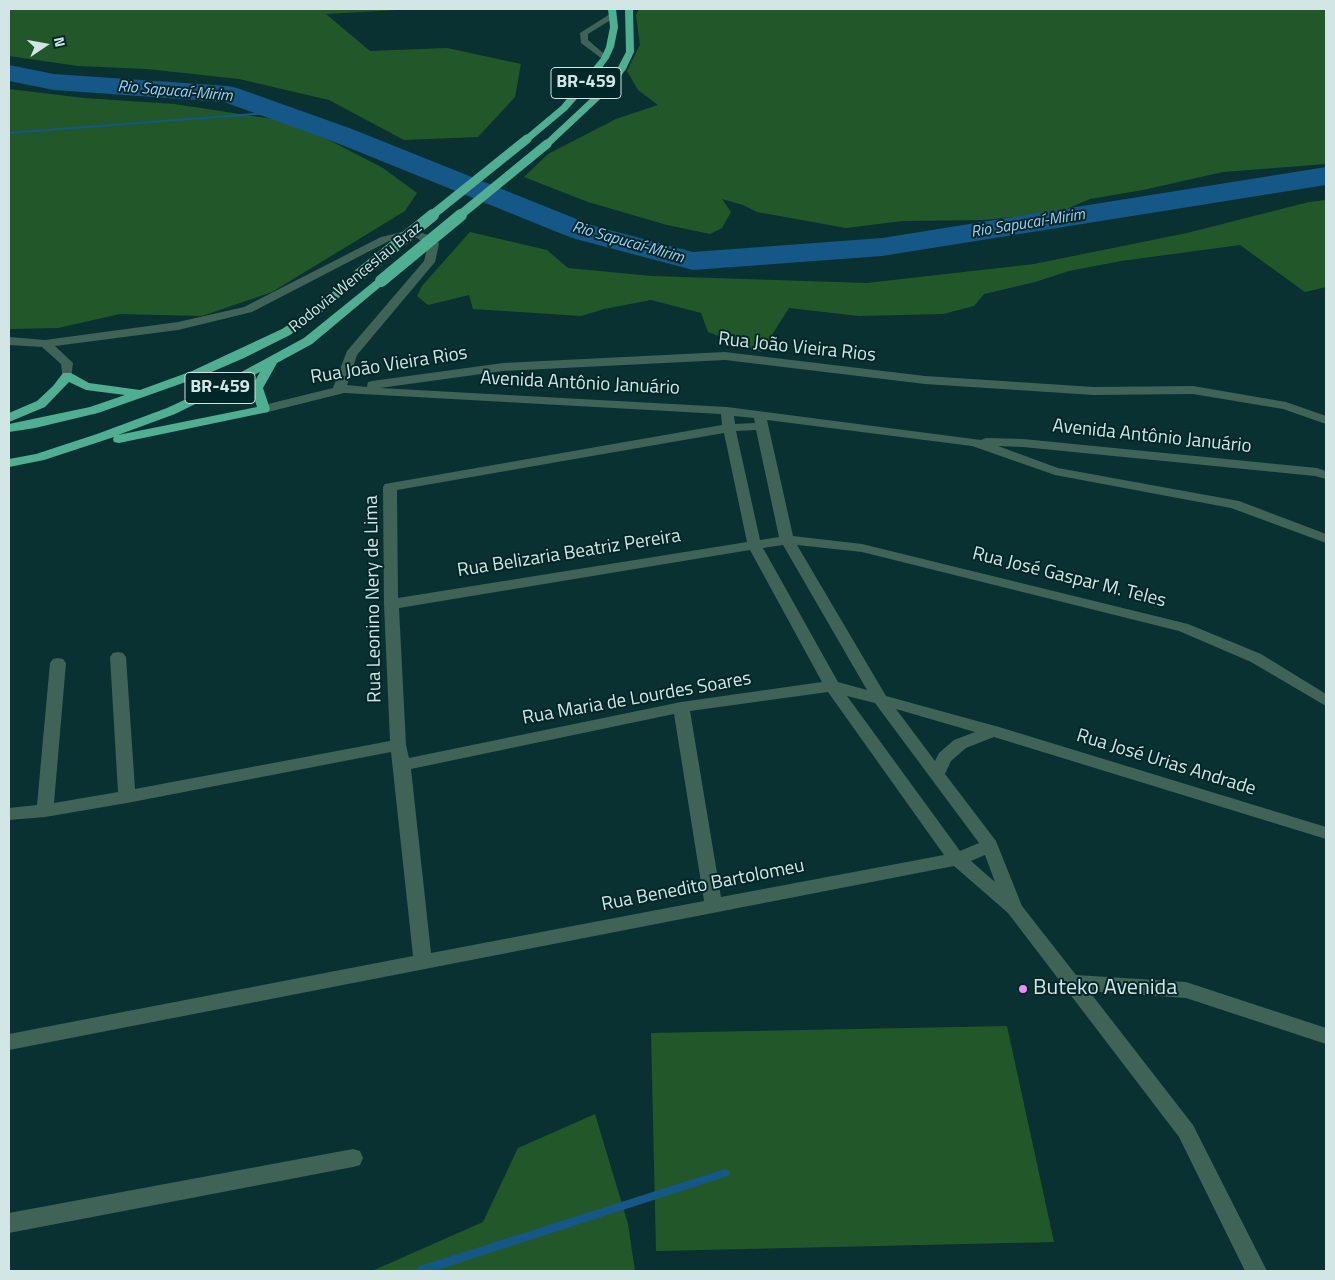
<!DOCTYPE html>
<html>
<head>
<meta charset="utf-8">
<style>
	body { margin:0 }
	#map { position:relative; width:1335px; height:1280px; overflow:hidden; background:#093132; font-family:"Titillium Web",sans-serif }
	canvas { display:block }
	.frame { position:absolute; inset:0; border:10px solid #d2e6e6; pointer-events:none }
	.north { position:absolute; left:20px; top:20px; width:50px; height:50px; -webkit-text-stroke:4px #002728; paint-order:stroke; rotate:78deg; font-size:14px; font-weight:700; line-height:20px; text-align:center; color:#d2e6e6 }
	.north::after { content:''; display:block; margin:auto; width:18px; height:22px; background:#d2e6e6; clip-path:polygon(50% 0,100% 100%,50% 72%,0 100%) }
</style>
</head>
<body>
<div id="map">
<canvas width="1335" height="1280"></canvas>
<div class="frame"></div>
<div class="north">N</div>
</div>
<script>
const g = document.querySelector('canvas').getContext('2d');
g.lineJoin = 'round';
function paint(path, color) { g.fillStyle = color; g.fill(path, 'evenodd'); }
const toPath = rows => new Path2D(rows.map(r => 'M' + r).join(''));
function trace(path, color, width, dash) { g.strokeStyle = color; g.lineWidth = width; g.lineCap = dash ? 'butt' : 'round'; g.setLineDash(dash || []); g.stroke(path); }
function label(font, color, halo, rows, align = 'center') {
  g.font = font + ' "Titillium Web",sans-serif'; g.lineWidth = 4; g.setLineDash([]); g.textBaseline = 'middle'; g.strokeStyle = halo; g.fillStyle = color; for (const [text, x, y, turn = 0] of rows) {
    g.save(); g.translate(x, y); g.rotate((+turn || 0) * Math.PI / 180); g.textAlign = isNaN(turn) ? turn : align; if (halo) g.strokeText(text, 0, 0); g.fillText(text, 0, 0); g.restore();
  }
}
const green = toPath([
	[9,9,415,9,326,14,370,51,447,48,521,64,515,97,478,137,404,140,329,100,239,79,147,69,78,66,9,56],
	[639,9,1326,9,1326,164,1223,172,1143,190,1090,199,1057,213,983,220,903,221,846,228,757,212,743,205,722,199,731,212,722,228,710,234,667,225,588,202,524,177,548,154,616,119,658,105,638,90,627,71,640,45,636,15],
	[9,89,84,98,174,104,279,120,327,139,383,168,417,193,405,211,272,292,202,316,120,314,58,328,9,329],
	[1326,200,1326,287,1305,292,1240,245,1121,261,1069,271,1035,282,984,294,974,306,943,314,859,316,789,308,761,352,708,332,701,313,651,300,604,309,581,316,473,309,469,295,428,305,417,296,422,286,470,232,547,250,568,268,652,276,867,283,1034,264,1187,233,1309,202],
	[1007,1026,1054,1242,656,1251,651,1033],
	[595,1114,628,1224,635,1271,372,1271,483,1222,518,1148]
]);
const stream = toPath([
	[279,111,281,112,281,113,9,134,9,132,279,111],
	[725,1169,728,1170,730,1173,728,1176,725,1177,434,1271,415,1271,417,1268,420,1266,725,1169]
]);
const river = toPath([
	[9,65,54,74,228,86,237,88,352,129,594,226,693,252,882,238,1326,167,1326,185,882,256,693,270,572,238,332,141,224,102,54,90,9,81,9,65]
]);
const minor = toPath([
	[610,14,617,16,588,34,588,40,609,58,605,61,581,43,580,33,610,14],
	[402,232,422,233,431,236,438,242,439,244,435,262,357,355,347,385,367,387,368,382,372,381,503,363,725,352,925,376,1094,387,1193,386,1286,402,1326,416,1326,424,1283,409,1193,394,1094,395,925,384,725,360,503,371,380,388,727,407,981,440,986,438,1023,439,1317,468,1326,471,1326,479,1315,476,1023,447,998,446,1058,468,1239,501,1326,534,1326,543,1231,508,1055,475,972,446,767,420,793,536,862,544,1188,624,1261,654,1326,694,1326,706,1251,662,1179,631,862,552,797,545,886,696,999,727,1326,827,1326,839,994,737,966,748,951,761,945,774,996,841,1022,906,1076,975,1186,982,1326,1028,1326,1044,1186,998,1089,991,1193,1125,1267,1271,1245,1271,1179,1137,1008,913,954,866,9,1050,9,1034,413,956,391,752,127,803,45,817,9,820,9,808,37,805,50,663,53,659,58,658,63,659,66,663,54,803,118,792,110,657,113,653,118,652,123,653,126,657,135,789,390,741,384,604,383,487,385,484,722,425,721,414,344,393,264,413,260,412,258,409,260,406,333,388,347,351,424,261,428,245,417,238,402,238,389,241,252,312,178,330,55,346,73,363,71,379,63,379,61,364,42,347,9,345,9,337,45,340,178,322,244,307,381,237,402,232],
	[734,416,754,418,755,423,735,424,734,416],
	[756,430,779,537,760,540,736,431,756,430],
	[724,433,747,542,398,598,397,490,724,433],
	[783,545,867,690,838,682,763,548,783,545],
	[750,550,822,682,681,702,409,758,406,745,399,608,750,550],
	[828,692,944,855,721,897,690,711,828,692],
	[847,696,875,703,979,843,960,851,847,696],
	[896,709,975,732,954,740,939,753,935,761,896,709],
	[674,714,704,901,431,953,411,769,674,714],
	[985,855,995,882,971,861,985,855],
	[353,1149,360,1151,363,1158,360,1165,353,1167,9,1233,9,1213,353,1149]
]);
const highway = toPath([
	[608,9,616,9,618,27,614,47,609,58,591,83,567,110,530,141,524,141,524,137,561,106,601,58,606,47,610,27,608,9],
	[625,9,633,9,634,52,626,69,612,88,550,146,544,146,544,142,606,84,617,69,626,52,625,9],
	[359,272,363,273,365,275,363,277,322,312,290,335,244,358,200,377,98,413,35,428,9,432,9,424,90,407,125,395,86,390,69,382,45,407,9,422,9,413,37,401,53,386,63,373,71,373,89,383,140,390,192,371,282,329,314,308,355,273,359,272],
	[381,278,387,281,385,283,312,344,277,363,263,388,270,409,268,412,119,443,114,442,113,439,114,437,44,460,9,467,9,459,36,454,97,434,167,408,223,382,304,338,377,279,381,278],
	[260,372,251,388,257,407,118,435,175,414,260,372]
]);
const highwayBridgeFar1 = toPath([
	[431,216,527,139],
	[459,216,547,144]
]);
const highwayBridge = toPath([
	[359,275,433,215],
	[381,281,461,215]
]);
const markers = [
	[1023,989,5,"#e98efe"]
];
const farWaternames = [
	["Rio Sapucaí-Mirim",175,92,5],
	["Rio Sapucaí-Mirim",1028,224,-9],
	["Rio Sapucaí-Mirim",628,243,16]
];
const farStreetnames = [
	["Rodovia Wenceslau Braz",356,278,-39]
];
const shields = [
	[586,83,70],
	[220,388,70]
];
const shieldNames = [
	["BR-459",586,83],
	["BR-459",220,388]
];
const streetNames = [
	["Rua João Vieira Rios",797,348,6],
	["Rua João Vieira Rios",389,366,-9],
	["Avenida Antônio Januário",580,384,3],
	["Avenida Antônio Januário",1152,437,6],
	["Rua Belizaria Beatriz Pereira",569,554,-9],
	["Rua José Gaspar M. Teles",1069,578,14],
	["Rua Leonino Nery de Lima",374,599,-91],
	["Rua Maria de Lourdes Soares",637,699,-10],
	["Rua José Urias Andrade",1166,763,17],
	["Rua Benedito Bartolomeu",703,886,-11]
];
const nearPoinames = [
	["Buteko Avenida",1033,989]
];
paint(green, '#225829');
paint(stream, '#155786');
paint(river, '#155786');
paint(minor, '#406357');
paint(highway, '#50af92');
trace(highwayBridgeFar1, '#50af92', 9);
trace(highwayBridge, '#50af92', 12);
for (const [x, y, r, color] of markers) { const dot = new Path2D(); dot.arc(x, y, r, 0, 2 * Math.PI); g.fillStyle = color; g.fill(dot); trace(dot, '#002728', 2); }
label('italic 16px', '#a0d0fb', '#002728', farWaternames);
label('16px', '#d2e6e6', '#002728', farStreetnames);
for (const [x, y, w] of shields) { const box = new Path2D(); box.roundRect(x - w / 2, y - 15.5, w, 31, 4); g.fillStyle = '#002728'; g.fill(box); trace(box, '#d2e6e6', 1); }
label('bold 18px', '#d2e6e6', null, shieldNames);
label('19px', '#d2e6e6', '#002728', streetNames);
label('22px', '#d2e6e6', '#002728', nearPoinames, 'left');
</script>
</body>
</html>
